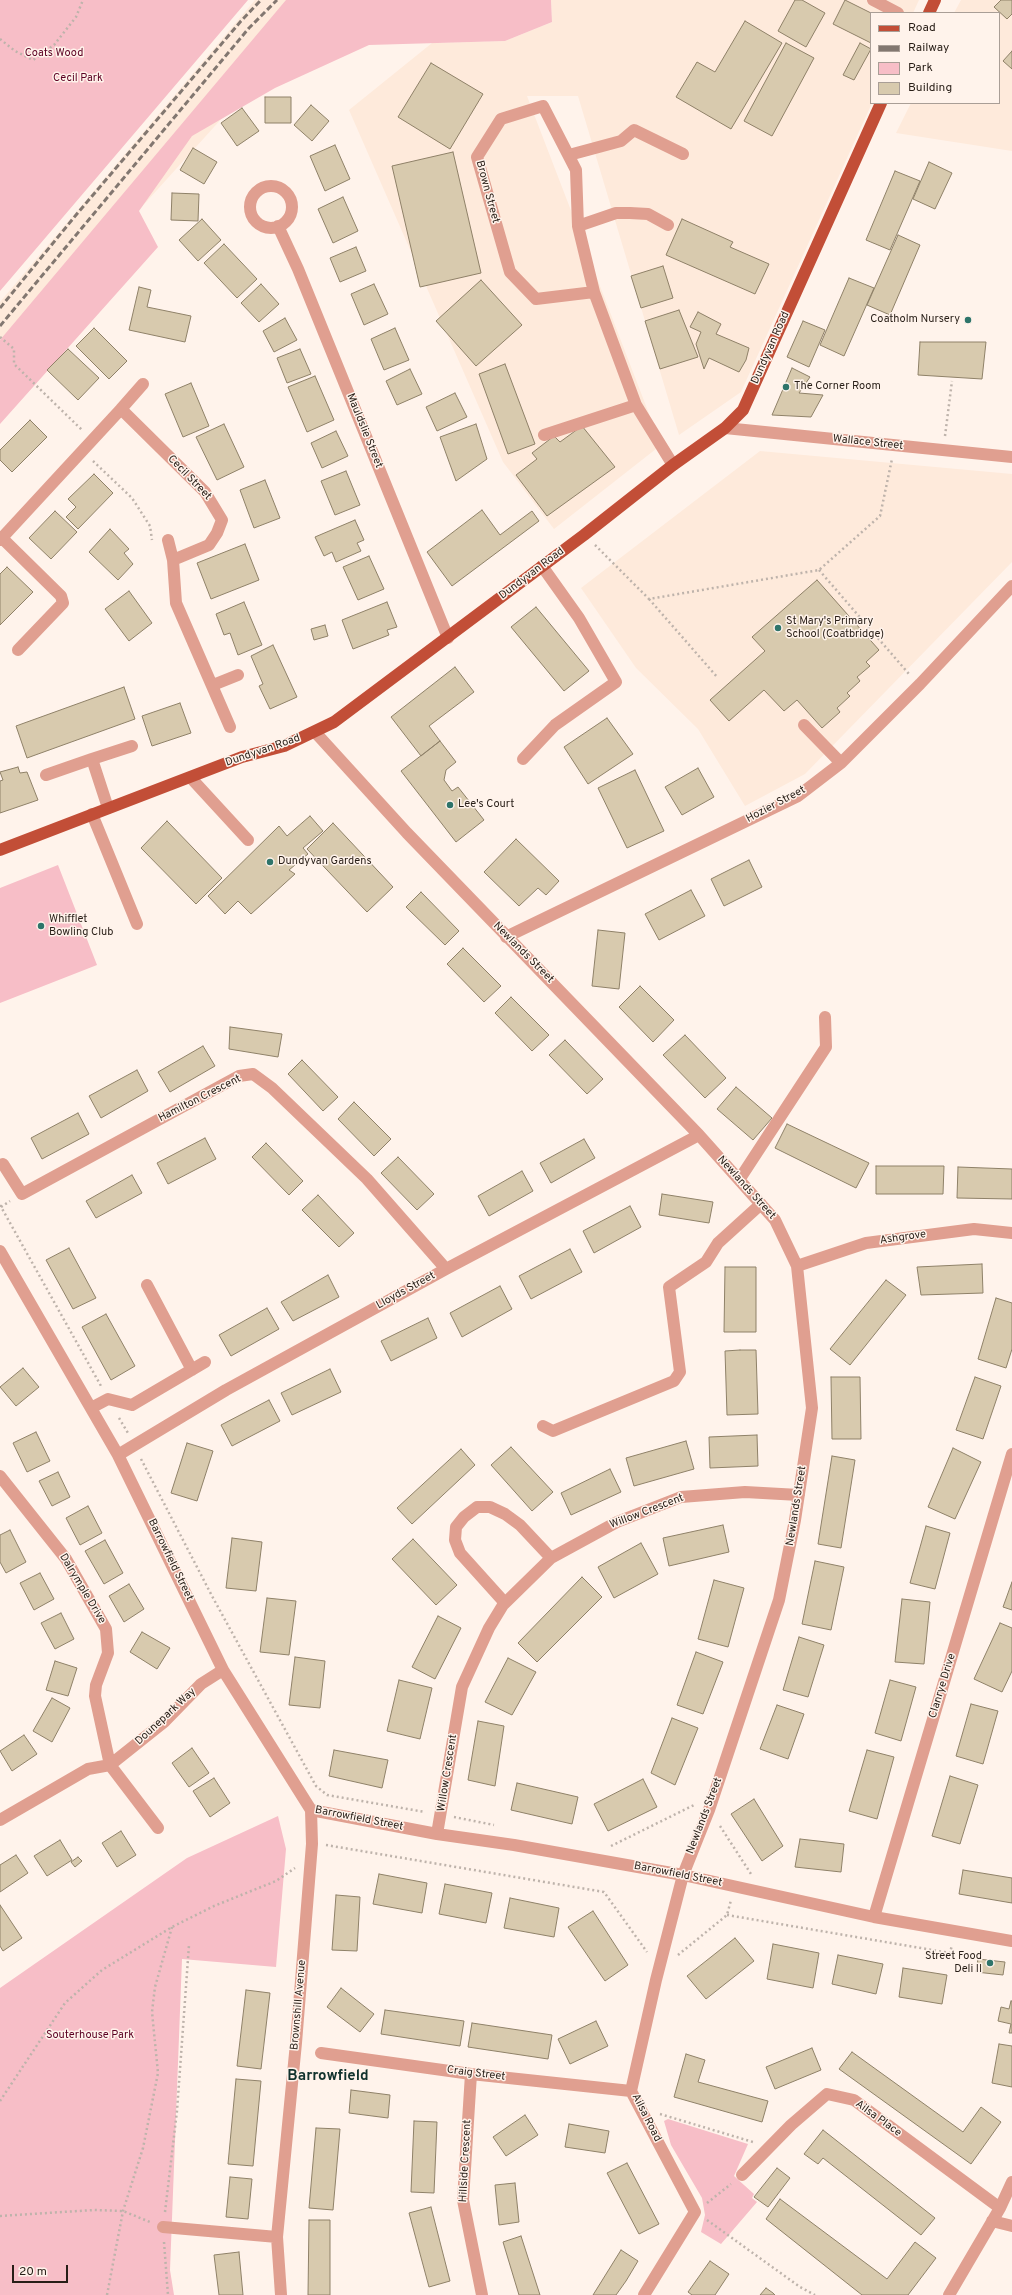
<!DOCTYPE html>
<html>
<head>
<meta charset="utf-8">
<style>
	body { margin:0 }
	#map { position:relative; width:1012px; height:2295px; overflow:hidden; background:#fff3eb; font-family:Overpass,sans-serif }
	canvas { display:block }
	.legend { position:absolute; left:870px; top:12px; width:130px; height:92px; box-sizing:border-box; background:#fff3eb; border:1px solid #a99e96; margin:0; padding:5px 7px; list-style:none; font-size:12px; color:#281e17 }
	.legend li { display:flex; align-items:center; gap:8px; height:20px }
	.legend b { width:20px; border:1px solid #a99e96 }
	.scale { position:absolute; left:12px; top:2265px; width:56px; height:18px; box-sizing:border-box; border:2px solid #281e17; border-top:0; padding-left:5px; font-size:12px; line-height:14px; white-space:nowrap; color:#281e17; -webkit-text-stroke:3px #fff3eb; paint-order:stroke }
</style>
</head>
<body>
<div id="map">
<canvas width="1012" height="2295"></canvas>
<ul class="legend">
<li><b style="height:5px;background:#c24e37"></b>Road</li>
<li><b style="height:5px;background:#827770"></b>Railway</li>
<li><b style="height:11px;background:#f7bec7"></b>Park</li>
<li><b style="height:11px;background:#d8caae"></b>Building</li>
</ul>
<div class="scale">20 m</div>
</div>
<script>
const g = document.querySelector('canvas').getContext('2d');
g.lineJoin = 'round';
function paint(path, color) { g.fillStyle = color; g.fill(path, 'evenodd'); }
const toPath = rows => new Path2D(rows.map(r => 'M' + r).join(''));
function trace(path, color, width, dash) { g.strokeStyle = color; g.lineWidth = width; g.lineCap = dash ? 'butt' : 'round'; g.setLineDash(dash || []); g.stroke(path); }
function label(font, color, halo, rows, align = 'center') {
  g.font = font + ' Overpass,sans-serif'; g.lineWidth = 3; g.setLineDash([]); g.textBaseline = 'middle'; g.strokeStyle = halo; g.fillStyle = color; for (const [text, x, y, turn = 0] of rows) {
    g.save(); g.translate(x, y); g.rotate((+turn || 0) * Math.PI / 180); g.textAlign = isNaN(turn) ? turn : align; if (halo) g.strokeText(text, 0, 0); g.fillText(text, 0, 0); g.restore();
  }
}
const built = toPath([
	[255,0,354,0,281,53,138,211,0,371,0,302],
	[551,0,919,0,913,13,871,13,872,103,741,392,679,435,578,96,527,96,661,445,554,529,503,462,349,110,432,43,505,41,552,22],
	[961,0,1012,0,1012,151,896,133,911,103,999,103,999,13,954,13],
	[760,451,1012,474,1012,562,805,774,745,806,698,729,636,668,581,588]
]);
const green = toPath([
	[0,0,248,0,0,291],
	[286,0,551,0,552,22,505,41,369,45,275,88,192,136,139,211,158,247,0,424,0,340],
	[58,865,97,965,0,1003,0,888],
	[278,1816,286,1849,276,1967,182,1959,170,2270,174,2295,0,2295,0,1988,187,1858],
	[668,2119,748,2144,734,2176,754,2194,752,2198,757,2202,721,2244,701,2232,705,2215,702,2198,671,2145,664,2121]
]);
const building = toPath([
	[795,0,802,0,825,13,806,47,778,31,795,0],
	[845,0,871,13,871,43,833,24,845,0],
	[1001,0,1012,0,1012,14,1007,19,994,7,1001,0],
	[745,21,782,43,731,129,676,97,697,62,715,72,745,21],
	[786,43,814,58,772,136,744,121,786,43],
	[860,43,871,49,854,80,843,75,860,43],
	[1012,51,1012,69,1003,61,1012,51],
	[431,63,483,94,450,149,398,117,431,63],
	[265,97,291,97,291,123,265,123,265,97],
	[311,105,329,121,312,141,294,125,311,105],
	[242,108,259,131,237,146,221,123,242,108],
	[335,145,350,179,325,191,310,156,335,145],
	[193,148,217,162,204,184,180,170,193,148],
	[453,152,481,273,420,287,392,166,453,152],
	[929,162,952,173,935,209,913,199,929,162],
	[895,171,920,181,890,250,866,240,895,171],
	[172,193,199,194,198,221,171,220,172,193],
	[343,197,358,231,333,243,318,209,343,197],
	[202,219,221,240,198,261,179,240,202,219],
	[682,219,733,242,730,247,769,264,755,294,666,255,682,219],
	[898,235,920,245,890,315,867,305,898,235],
	[224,244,257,279,237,298,204,263,224,244],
	[356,247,366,271,340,282,330,258,356,247],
	[663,266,673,298,641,308,631,276,663,266],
	[849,278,874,288,844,356,820,345,849,278],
	[481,280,522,325,476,366,436,321,481,280],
	[261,284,279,304,259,322,241,303,261,284],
	[374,284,388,314,364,325,351,294,374,284],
	[139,287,151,290,147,307,191,316,185,342,129,330,139,287],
	[679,310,698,357,660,369,645,321,679,310],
	[698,312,721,324,716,334,749,348,746,360,739,372,709,358,704,369,696,344,701,332,690,327,698,312],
	[285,318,297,340,274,352,263,331,285,318],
	[803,321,825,330,809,367,787,357,803,321],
	[94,328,127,361,109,379,76,346,94,328],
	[395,328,409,360,384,370,371,339,395,328],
	[920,342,986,342,982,379,918,375,920,342],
	[68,349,99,378,78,400,47,370,68,349],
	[300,349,311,374,287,383,277,358,300,349],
	[505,364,535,444,508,454,479,374,505,364],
	[792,368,810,377,799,393,823,395,811,417,772,415,792,368],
	[410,369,422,394,397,405,386,381,410,369],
	[315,376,334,420,307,432,288,387,315,376],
	[191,383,209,426,183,437,165,394,191,383],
	[455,393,467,417,437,431,426,407,455,393],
	[30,420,47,437,12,472,0,460,0,450,30,420],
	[224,424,244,467,217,480,196,437,224,424],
	[476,424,487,459,456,481,440,437,476,424],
	[582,426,615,467,547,516,516,475,537,459,532,453,554,436,560,442,582,426],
	[336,431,348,456,322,468,311,443,336,431],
	[346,471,360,505,335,515,321,481,346,471],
	[94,474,113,493,78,529,66,517,76,507,68,499,94,474],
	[265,480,280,518,254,528,240,490,265,480],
	[482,510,500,535,532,511,539,521,452,586,427,552,482,510],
	[55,511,77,532,51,559,29,538,55,511],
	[355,520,364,540,357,543,361,551,336,562,332,552,324,556,315,537,355,520],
	[110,529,129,549,124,553,133,564,118,580,89,552,110,529],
	[245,544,259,580,211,599,197,563,245,544],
	[369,556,384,589,358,600,343,567,369,556],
	[7,567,33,592,0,625,0,574,7,567],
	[817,580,879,650,866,662,870,666,857,677,860,681,847,693,850,696,837,708,840,712,822,728,797,700,784,711,764,690,729,721,710,700,765,651,752,637,817,580],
	[129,591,152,623,129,641,105,609,129,591],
	[244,602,262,645,238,655,230,633,224,635,216,614,244,602],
	[387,602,397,627,387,630,389,635,353,649,342,620,387,602],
	[536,607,589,671,564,691,511,627,536,607],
	[325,625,328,636,314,640,311,629,325,625],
	[273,645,297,697,270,709,259,686,263,684,251,656,273,645],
	[455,667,474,692,429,726,440,741,421,756,391,717,455,667],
	[124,687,135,719,27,758,16,726,124,687],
	[180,703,191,733,152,746,142,716,180,703],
	[607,718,633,754,588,784,564,747,607,718],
	[440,741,456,762,446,770,444,780,452,791,458,787,484,820,456,842,401,771,440,741],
	[18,767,20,773,27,772,38,800,0,813,0,781,3,780,0,772,18,767],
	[698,768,714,797,682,815,665,787,698,768],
	[635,770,664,831,627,848,598,788,635,770],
	[310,816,323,831,303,848,308,854,289,870,295,874,251,914,238,901,225,914,208,896,279,826,287,836,310,816],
	[167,821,222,878,196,904,141,848,167,821],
	[333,823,393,887,367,912,307,849,333,823],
	[516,839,559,881,546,895,538,888,519,906,484,872,516,839],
	[749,860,762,887,724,906,711,879,749,860],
	[691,890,705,916,659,940,645,914,691,890],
	[421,892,459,931,445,945,406,907,421,892],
	[598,930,625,933,619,989,592,986,598,930],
	[463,948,501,986,484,1002,447,964,463,948],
	[640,986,674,1020,653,1042,619,1007,640,986],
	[511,997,549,1035,532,1051,495,1013,511,997],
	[230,1027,282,1034,278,1057,229,1049,230,1027],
	[685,1035,726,1078,705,1098,663,1055,685,1035],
	[565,1040,603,1079,587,1094,549,1055,565,1040],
	[203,1046,215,1066,170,1092,158,1072,203,1046],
	[302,1060,338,1097,323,1111,288,1074,302,1060],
	[137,1070,148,1091,101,1118,89,1096,137,1070],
	[736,1087,772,1118,753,1140,717,1109,736,1087],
	[354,1102,391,1139,374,1156,338,1119,354,1102],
	[78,1113,89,1134,42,1159,31,1138,78,1113],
	[787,1124,869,1163,856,1188,775,1148,787,1124],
	[205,1138,216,1159,168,1184,157,1163,205,1138],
	[584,1139,595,1158,551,1183,540,1163,584,1139],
	[266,1143,303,1181,289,1195,252,1157,266,1143],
	[398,1157,434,1194,417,1210,381,1173,398,1157],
	[876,1166,944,1166,943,1194,876,1194,876,1166],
	[958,1167,1012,1169,1012,1199,957,1198,958,1167],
	[522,1171,533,1191,489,1216,478,1196,522,1171],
	[132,1175,142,1193,96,1218,86,1201,132,1175],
	[662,1194,713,1202,709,1223,659,1215,662,1194],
	[318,1195,354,1233,339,1247,302,1210,318,1195],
	[630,1206,641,1227,594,1253,583,1231,630,1206],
	[69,1248,96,1298,73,1309,46,1260,69,1248],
	[570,1249,582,1272,531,1299,519,1276,570,1249],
	[982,1264,983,1293,921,1295,917,1267,982,1264],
	[725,1267,756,1267,756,1332,724,1332,725,1267],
	[328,1275,339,1297,293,1321,281,1302,328,1275],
	[886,1280,906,1295,850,1365,830,1349,886,1280],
	[500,1286,512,1309,462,1337,450,1313,500,1286],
	[996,1298,1012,1303,1012,1349,1006,1368,978,1359,996,1298],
	[267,1308,279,1329,231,1356,219,1335,267,1308],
	[106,1314,135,1366,111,1380,82,1327,106,1314],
	[428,1318,437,1338,391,1361,381,1341,428,1318],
	[740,1350,756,1350,758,1414,727,1415,725,1351,740,1350],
	[23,1368,39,1387,16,1406,0,1387,23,1368],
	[330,1369,341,1392,292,1415,281,1393,330,1369],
	[831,1377,860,1377,861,1439,832,1439,831,1377],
	[975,1377,1001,1386,983,1439,956,1430,975,1377],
	[269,1400,280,1421,232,1446,221,1425,269,1400],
	[36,1432,50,1461,27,1472,13,1443,36,1432],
	[757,1435,758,1466,710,1468,709,1437,757,1435],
	[686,1441,694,1469,634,1486,626,1458,686,1441],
	[187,1443,213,1451,197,1501,171,1493,187,1443],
	[511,1447,553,1492,532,1511,491,1465,511,1447],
	[953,1448,981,1462,955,1519,928,1507,953,1448],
	[461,1449,475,1465,412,1524,397,1508,461,1449],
	[832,1456,855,1460,841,1548,818,1544,832,1456],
	[610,1469,621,1492,571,1515,561,1493,610,1469],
	[58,1472,70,1497,52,1506,39,1481,58,1472],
	[88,1506,102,1533,80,1545,66,1518,88,1506],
	[723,1525,729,1552,669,1566,663,1538,723,1525],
	[926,1526,950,1533,935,1589,910,1583,926,1526],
	[10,1530,26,1562,6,1573,0,1562,0,1535,10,1530],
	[232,1538,262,1542,256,1591,226,1588,232,1538],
	[413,1539,457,1585,436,1605,392,1559,413,1539],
	[105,1540,123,1573,104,1584,85,1551,105,1540],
	[641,1543,658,1574,614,1598,598,1567,641,1543],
	[815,1561,844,1567,831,1630,802,1624,815,1561],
	[40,1573,54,1599,34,1610,20,1583,40,1573],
	[582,1577,602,1597,537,1662,518,1643,582,1577],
	[714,1580,744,1588,728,1647,698,1639,714,1580],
	[1012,1582,1012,1610,1003,1607,1012,1582],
	[129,1584,144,1609,124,1622,109,1596,129,1584],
	[267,1598,296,1601,289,1655,260,1652,267,1598],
	[902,1599,930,1602,924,1664,895,1662,902,1599],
	[61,1613,74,1639,55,1649,41,1623,61,1613],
	[438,1616,461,1628,435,1679,412,1667,438,1616],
	[1000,1623,1012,1628,1012,1671,1002,1692,974,1679,1000,1623],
	[142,1632,170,1648,157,1669,130,1652,142,1632],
	[799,1637,824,1645,808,1697,783,1690,799,1637],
	[696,1652,723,1662,703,1714,677,1705,696,1652],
	[295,1657,325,1661,320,1708,289,1705,295,1657],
	[508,1658,536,1672,512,1715,485,1702,508,1658],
	[55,1661,77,1668,68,1696,46,1690,55,1661],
	[399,1680,432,1688,420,1739,387,1731,399,1680],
	[890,1680,916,1687,901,1741,875,1733,890,1680],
	[52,1698,70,1708,52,1742,33,1731,52,1698],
	[971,1704,998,1711,983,1764,956,1756,971,1704],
	[777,1705,804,1714,788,1759,760,1749,777,1705],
	[672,1718,698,1728,675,1785,651,1773,672,1718],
	[478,1721,504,1726,495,1786,468,1780,478,1721],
	[24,1735,37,1754,12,1771,0,1751,24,1735],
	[192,1748,209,1773,189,1787,172,1763,192,1748],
	[334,1750,388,1760,382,1788,329,1776,334,1750],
	[867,1750,894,1757,877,1819,849,1811,867,1750],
	[950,1776,978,1785,960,1844,932,1836,950,1776],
	[214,1778,230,1803,210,1817,193,1791,214,1778],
	[643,1779,657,1807,608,1831,594,1804,643,1779],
	[517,1783,578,1797,572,1824,511,1810,517,1783],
	[754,1799,783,1846,762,1861,731,1814,754,1799],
	[121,1831,136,1855,117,1867,102,1843,121,1831],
	[800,1839,844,1844,841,1872,795,1867,800,1839],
	[60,1840,72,1860,47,1876,34,1856,60,1840],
	[16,1855,28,1873,0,1892,0,1865,16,1855],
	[78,1857,82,1861,75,1867,71,1862,78,1857],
	[963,1870,1012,1878,1012,1903,959,1894,963,1870],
	[379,1874,427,1883,422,1913,373,1904,379,1874],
	[445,1884,492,1893,486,1923,439,1914,445,1884],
	[336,1895,360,1897,357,1951,332,1950,336,1895],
	[510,1898,559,1908,554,1937,504,1928,510,1898],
	[0,1905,22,1938,3,1951,0,1946,0,1905],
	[593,1911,628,1965,605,1981,568,1927,593,1911],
	[735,1938,754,1961,706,1999,687,1976,735,1938],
	[773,1944,819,1953,813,1988,767,1979,773,1944],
	[838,1955,883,1964,876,1994,832,1984,838,1955],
	[978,1959,1005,1962,1003,1975,976,1972,978,1959],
	[903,1968,947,1975,942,2004,899,1997,903,1968],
	[341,1988,374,2014,360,2032,327,2007,341,1988],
	[246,1990,270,1993,261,2069,237,2066,246,1990],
	[1011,2001,1012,2001,1012,2033,1009,2033,1011,2024,998,2021,1001,2007,1009,2009,1011,2001],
	[385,2010,464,2021,460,2046,381,2034,385,2010],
	[596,2021,608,2046,570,2064,558,2039,596,2021],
	[472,2023,552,2035,548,2059,468,2047,472,2023],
	[999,2044,1012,2046,1012,2087,992,2083,999,2044],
	[812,2048,821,2070,775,2089,766,2067,812,2048],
	[852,2052,963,2132,981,2107,1001,2122,971,2164,839,2069,852,2052],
	[686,2054,705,2060,698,2082,768,2101,762,2122,674,2097,686,2054],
	[236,2079,261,2081,253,2166,228,2164,236,2079],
	[351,2090,390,2095,388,2118,349,2113,351,2090],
	[525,2115,538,2135,506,2156,493,2137,525,2115],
	[414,2121,437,2122,434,2193,411,2192,414,2121],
	[569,2124,609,2131,605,2153,565,2147,569,2124],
	[316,2128,340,2129,333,2210,309,2208,316,2128],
	[823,2130,935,2218,921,2235,823,2158,818,2164,804,2154,823,2130],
	[627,2163,659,2224,639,2234,607,2173,627,2163],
	[777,2168,790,2178,768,2207,754,2197,777,2168],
	[230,2177,252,2179,248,2219,226,2217,230,2177],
	[515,2183,519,2222,499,2225,495,2185,515,2183],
	[780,2199,887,2279,915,2242,936,2258,908,2295,862,2295,766,2219,780,2199],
	[431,2207,450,2281,429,2287,409,2213,431,2207],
	[309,2220,330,2220,330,2295,308,2295,309,2220],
	[521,2236,540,2295,519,2295,503,2242,521,2236],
	[621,2250,638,2261,626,2281,616,2295,593,2295,621,2250],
	[239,2252,243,2295,219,2295,214,2255,239,2252],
	[710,2261,729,2274,715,2295,692,2295,688,2292,710,2261],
	[766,2288,773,2293,775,2295,760,2295,766,2288]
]);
const path = toPath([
	[0,39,15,51,33,60,54,45,76,17,83,0],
	[0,337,14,349,14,364,82,430],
	[945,436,952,381],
	[93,461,132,498,150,526,152,540],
	[595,545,649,599,819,570,880,516,892,459],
	[819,570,909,674],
	[649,599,718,678],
	[0,1205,101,1386],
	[1,1207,10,1201],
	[119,1418,128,1433],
	[141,1459,212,1596,316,1786,327,1795,425,1812],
	[454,1817,494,1825],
	[720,1826,751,1874],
	[326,1845,604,1892,647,1952],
	[611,1846,694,1805],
	[727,1915,950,1953,952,1945],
	[678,1955,727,1915,731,1900],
	[0,2101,65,2003,102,1970,172,1927,214,1906,276,1881,295,1868],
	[660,2114,753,2142],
	[707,2203,731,2184],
	[165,2212,177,2111,189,1945],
	[0,2216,94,2210,123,2211,150,2222],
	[707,2220,800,2287,815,2295],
	[164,2242,168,2295],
	[107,2295,123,2211,143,2148,158,2073,152,2012,155,1987,172,1927]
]);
const minor = toPath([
	[873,0,898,13],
	[569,155,621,141,634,130,683,154],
	'250 207a21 21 0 1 1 42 0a21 21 0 1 1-42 0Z',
	[278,226,298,269,448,638],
	[578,226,616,213,630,213,648,214,668,225],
	[594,292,578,226,576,170,543,106,501,119,477,157,510,272,536,299,594,292,636,405,673,465],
	[121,409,143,384],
	[725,428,1012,457],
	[544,435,636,405],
	[2,538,61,596,63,603,18,650],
	[0,540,121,409,205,492,222,520,217,533,209,545,173,560,176,603,230,727],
	[168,540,173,560],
	[213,685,238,675],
	[804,725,841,763],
	[315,732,407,833,699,1135,775,1220,797,1266,812,1408,795,1520,779,1600,709,1810,683,1875,656,1980,631,2091,695,2212,644,2295],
	[523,759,555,725,616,682,579,618,542,566],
	[46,775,92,759],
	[191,778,248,840],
	[108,808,92,759,132,746],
	[92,814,137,924],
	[506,937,798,796,841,763,920,684,1012,586],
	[3,1164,22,1194,239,1076,253,1074,272,1088,367,1179,446,1269],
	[739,1180,826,1047,825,1017],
	[0,1251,118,1455,223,1670,311,1810,437,1834,514,1845,683,1875,874,1917,1012,1941],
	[797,1266,866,1243,974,1229,1012,1233],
	[147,1285,192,1370],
	[91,1408,108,1399,132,1405,205,1362],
	[543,1426,553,1431,674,1381,680,1372,669,1287,706,1262,718,1243,761,1204],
	[118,1455,226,1390,446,1269,699,1135],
	[0,1476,66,1559,106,1629,108,1653,96,1685,95,1696,110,1765,158,1828],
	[505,1603,460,1553,455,1540,456,1527,464,1517,477,1507,490,1507,505,1514,520,1525,551,1558],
	[0,1820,88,1769,110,1765,164,1722,201,1684,223,1670],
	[437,1834,462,1687,489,1628,503,1605,551,1558,617,1522,681,1497,745,1492,799,1495],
	[874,1917,1012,1454],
	[321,2053,471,2074,631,2091],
	[471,2074,463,2200,482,2295],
	[742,2175,791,2125,827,2094,854,2100,1000,2208],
	[992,2221,1012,2226],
	[163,2227,277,2237],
	[281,2295,277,2237,296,2043,312,1844,311,1810],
	[949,2295,1000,2208,1012,2182]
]);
const major = toPath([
	[929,13,935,0],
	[0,850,242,757,284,746,334,722,584,535,673,465,725,428,743,410,881,103]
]);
const rail = toPath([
	[0,308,76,215,241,21,261,0],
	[0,326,249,28,277,0]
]);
const markers = [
	[968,320,4,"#2e746a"],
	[786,387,4,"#2e746a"],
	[778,628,4,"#2e746a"],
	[450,805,4,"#2e746a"],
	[270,862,4,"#2e746a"],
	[41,926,4,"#2e746a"],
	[990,1963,4,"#2e746a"]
];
const parkNames = [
	["Coats Wood",54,54],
	["Cecil Park",78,79],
	["Souterhouse Park",90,2036]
];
const streetNames = [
	["Brown Street",487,192,75],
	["Dundyvan Road",771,348,-66],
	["Mauldslie Street",364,431,68],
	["Wallace Street",868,443,6],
	["Cecil Street",189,478,46],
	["Dundyvan Road",532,574,-37],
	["Dundyvan Road",263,751,-19],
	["Hozier Street",776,805,-28],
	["Newlands Street",523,953,45],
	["Hamilton Crescent",200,1099,-27],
	["Newlands Street",746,1188,48],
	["Ashgrove",903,1238,-8],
	["Lloyds Street",406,1291,-29],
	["Newlands Street",797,1506,-81],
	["Willow Crescent",647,1512,-21],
	["Barrowfield Street",170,1560,64],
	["Dalrymple Drive",82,1589,59],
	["Clanrye Drive",943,1686,-73],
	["Dounepark Way",166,1717,-43],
	["Willow Crescent",448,1773,-81],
	["Newlands Street",705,1816,-69],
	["Barrowfield Street",359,1819,11],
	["Barrowfield Street",678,1875,11],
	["Brownshill Avenue",299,2005,-85],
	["Craig Street",476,2074,7],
	["Ailsa Road",646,2118,63],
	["Ailsa Place",878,2119,36],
	["Hillside Crescent",466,2161,-87]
];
const poiNames = [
	["Coatholm Nursery",960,320,"right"],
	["The Corner Room",794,387],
	["St Mary's Primary",786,622],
	["School (Coatbridge)",786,635],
	["Lee's Court",458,805],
	["Dundyvan Gardens",278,862],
	["Whifflet",49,920],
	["Bowling Club",49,933],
	["Street Food",982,1957,"right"],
	["Deli II",982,1970,"right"]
];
const districtNames = [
	["Barrowfield",328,2077]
];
paint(built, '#feeadb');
paint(green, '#f7bec7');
paint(building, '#d8caae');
trace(building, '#8f8168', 1);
trace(path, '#beb3ab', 2.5, [2, 3]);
trace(minor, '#e09f90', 12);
trace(major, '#c24e37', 12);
trace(rail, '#827770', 3, [6, 3]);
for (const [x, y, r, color] of markers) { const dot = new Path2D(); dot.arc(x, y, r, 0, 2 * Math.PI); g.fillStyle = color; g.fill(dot); trace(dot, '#fff3eb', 1.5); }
label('11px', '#5c0023', '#fff3eb', parkNames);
label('11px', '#281e17', '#fff3eb', streetNames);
label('11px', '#281e17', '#fff3eb', poiNames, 'left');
label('bold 15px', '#11322d', '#fff3eb', districtNames);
</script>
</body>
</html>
